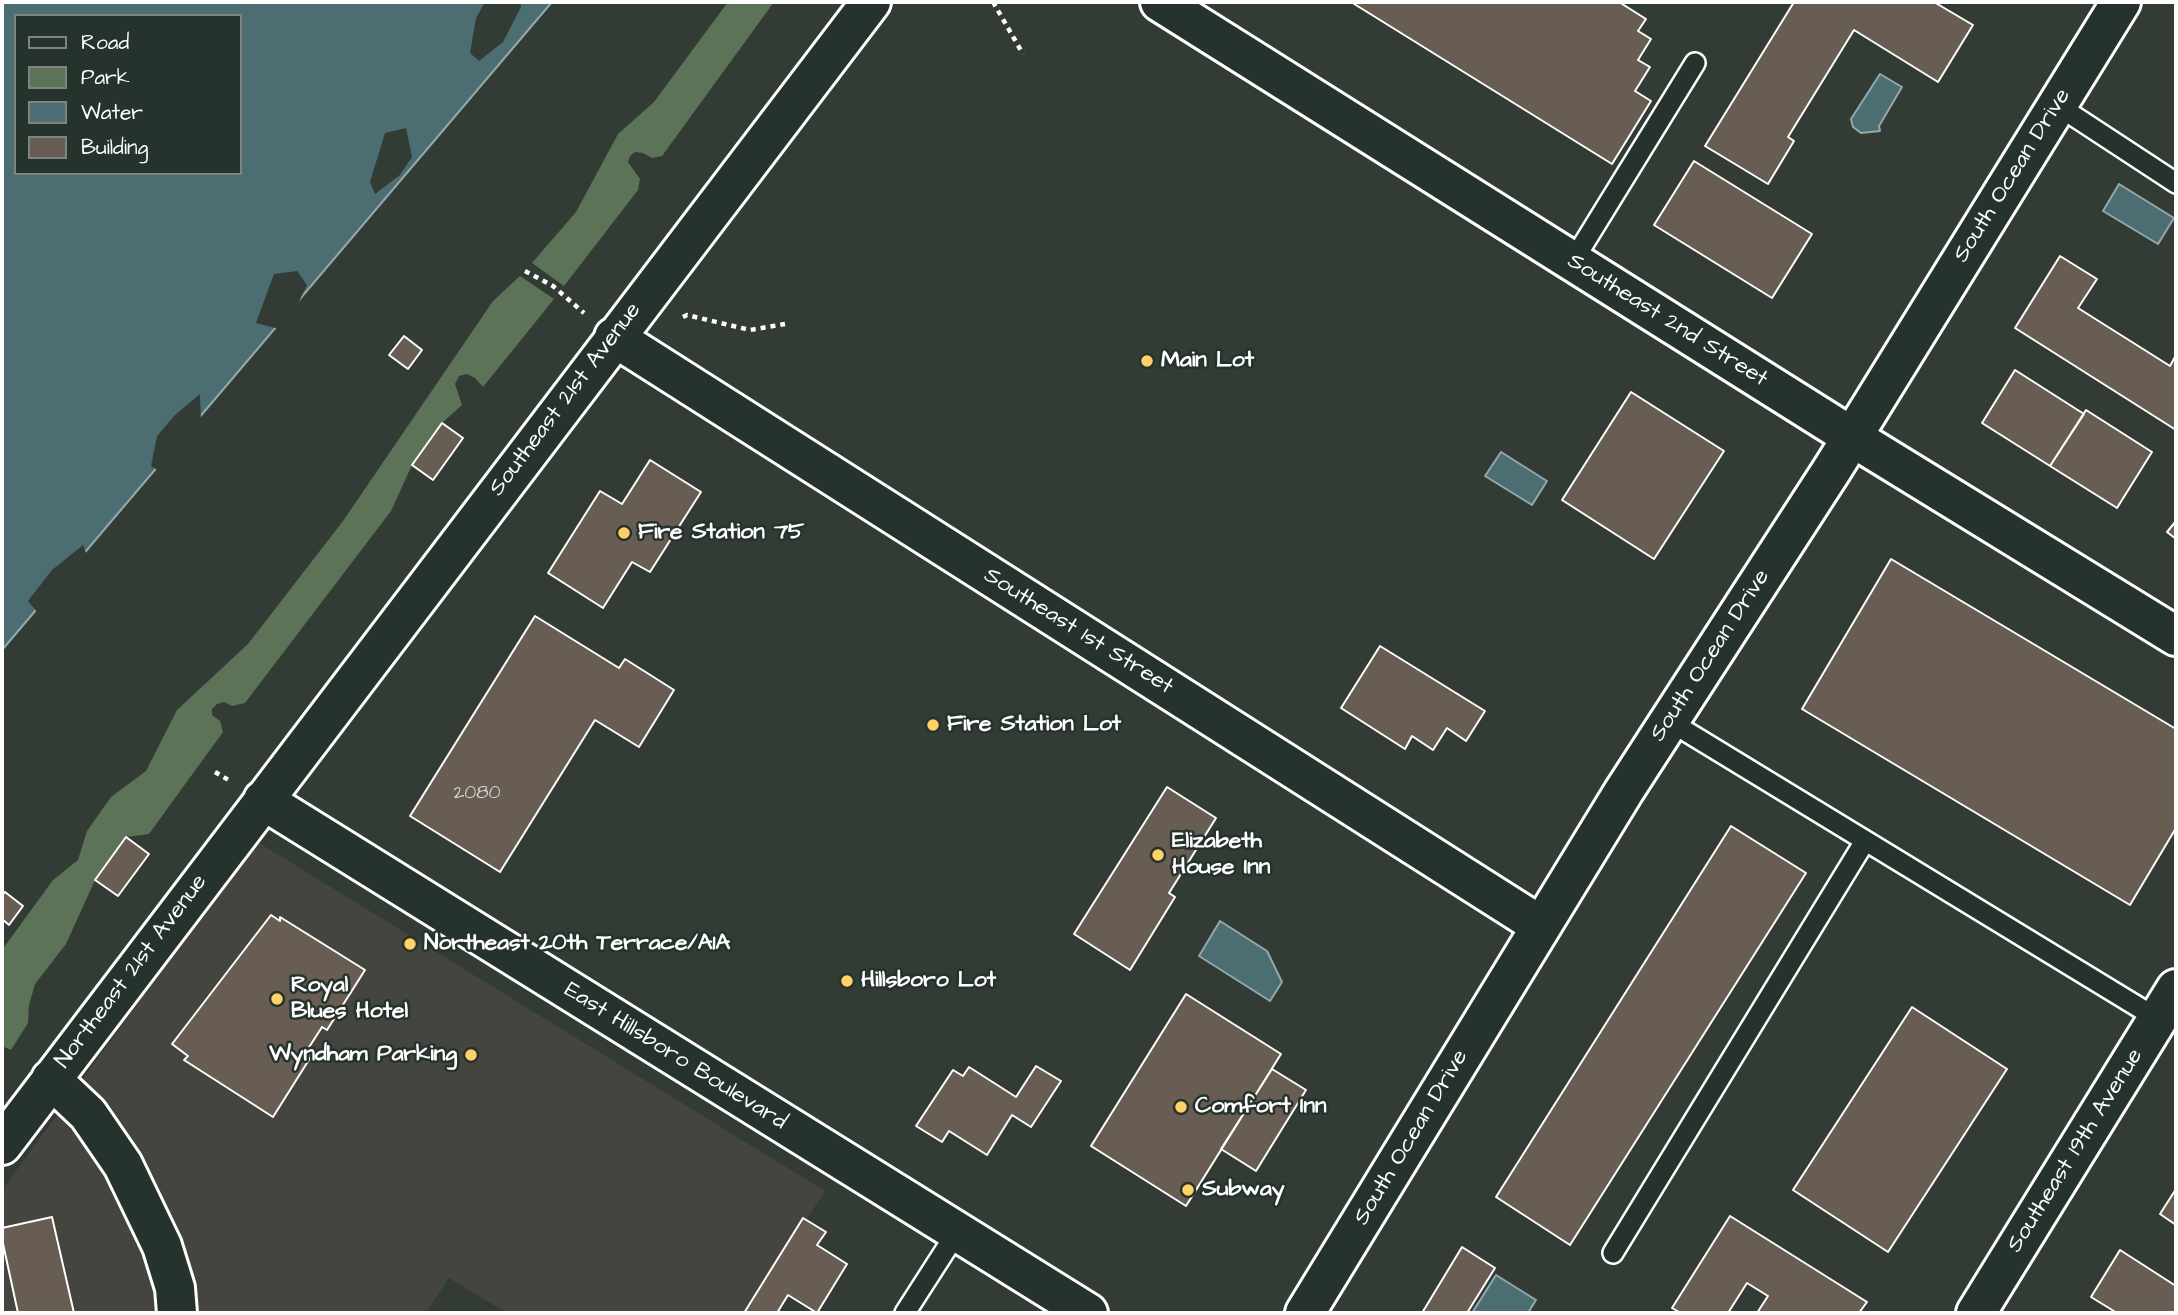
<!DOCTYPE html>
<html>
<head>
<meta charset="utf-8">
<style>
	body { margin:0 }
	#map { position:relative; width:2178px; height:1315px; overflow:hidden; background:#333b35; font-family:"Architects Daughter",sans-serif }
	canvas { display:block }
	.frame { position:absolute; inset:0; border:4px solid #fff; pointer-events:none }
	.legend { position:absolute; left:14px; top:14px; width:228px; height:161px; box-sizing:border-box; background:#26332d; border:2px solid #7d8581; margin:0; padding:9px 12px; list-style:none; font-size:21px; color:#fff }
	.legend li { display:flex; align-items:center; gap:14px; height:35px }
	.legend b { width:35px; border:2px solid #7d8581 }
</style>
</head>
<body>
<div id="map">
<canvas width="2178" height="1315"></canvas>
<div class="frame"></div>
<ul class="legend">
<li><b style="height:9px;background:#26332d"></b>Road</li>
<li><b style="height:19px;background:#5c7358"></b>Park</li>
<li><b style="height:19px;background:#4c6e73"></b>Water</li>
<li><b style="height:19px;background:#685d53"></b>Building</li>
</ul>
</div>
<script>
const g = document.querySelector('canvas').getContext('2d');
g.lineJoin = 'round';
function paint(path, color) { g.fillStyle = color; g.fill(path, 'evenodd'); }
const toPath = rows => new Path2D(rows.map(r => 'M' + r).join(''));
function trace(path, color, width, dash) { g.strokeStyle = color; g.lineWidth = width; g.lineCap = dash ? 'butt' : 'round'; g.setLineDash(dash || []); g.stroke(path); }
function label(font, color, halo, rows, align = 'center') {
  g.font = font + ' "Architects Daughter",sans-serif'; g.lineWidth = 5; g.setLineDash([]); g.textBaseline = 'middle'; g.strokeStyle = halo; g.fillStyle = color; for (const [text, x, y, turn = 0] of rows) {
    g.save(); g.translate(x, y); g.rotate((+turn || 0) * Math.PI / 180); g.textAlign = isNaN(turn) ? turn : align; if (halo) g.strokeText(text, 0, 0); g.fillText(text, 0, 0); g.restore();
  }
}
const built = toPath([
	[256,841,825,1191,746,1313,507,1313,449,1278,426,1313,2,1313,2,1190]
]);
const green = toPath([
	[728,2,774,2,662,156,652,158,643,153,635,152,630,156,628,162,640,179,638,190,564,286,532,263,576,212,618,134,654,102],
	[520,276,554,299,483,387,475,378,467,374,459,376,455,384,462,405,442,423,412,465,391,511,245,703,232,706,224,702,217,704,212,709,212,715,220,721,223,732,149,834,126,837,95,880,66,944,35,984,29,1005,28,1023,11,1050,2,1046,2,950,53,880,78,860,87,831,111,797,146,771,177,710,248,644,343,521,493,301]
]);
const water = toPath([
	[2,2,552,2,2,650,2,2],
	[16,16,240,16,240,173,16,173,16,16],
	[1880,74,1902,87,1879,126,1880,131,1861,133,1853,127,1851,119,1880,74],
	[2119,184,2174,218,2158,244,2103,211,2119,184],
	[1501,452,1547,481,1532,505,1485,476,1501,452],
	[1220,921,1267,951,1282,982,1270,1001,1199,956,1220,921],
	[1496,1275,1536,1300,1528,1313,1472,1313,1496,1275]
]);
const pier = toPath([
	[485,2,520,2,521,7,503,42,479,61,470,53,476,18],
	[406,128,412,157,400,175,375,194,370,182,385,133],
	[297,271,307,285,295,310,279,329,256,323,274,274],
	[200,394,201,421,159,471,151,466,157,436,175,415],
	[83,545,87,556,38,613,28,601,52,570]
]);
const building = toPath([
	[1351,2,1619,2,1646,19,1638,31,1651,39,1638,60,1650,67,1635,91,1651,101,1612,164,1351,2],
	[1794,2,1934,2,1973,25,1938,82,1854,30,1788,137,1794,141,1768,184,1705,146,1794,2],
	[1694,161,1812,234,1772,298,1654,225,1694,161],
	[2060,256,2097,279,2078,308,2170,366,2176,355,2176,430,2015,328,2060,256],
	[404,336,422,350,408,369,389,355,404,336],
	[2015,370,2084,414,2050,466,1982,423,2015,370],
	[1631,392,1724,451,1654,559,1562,500,1631,392],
	[2086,410,2152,452,2117,508,2050,466,2086,410],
	[442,423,463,438,433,480,412,465,442,423],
	[650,460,701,492,650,572,632,562,603,608,548,573,600,491,622,504,650,460],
	[2176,521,2176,539,2167,532,2176,521],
	[1891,559,2176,729,2176,828,2130,905,1802,709,1891,559],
	[535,616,619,668,625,659,674,690,639,747,595,720,500,872,410,816,535,616],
	[1380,646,1485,711,1466,741,1447,728,1433,750,1412,736,1405,749,1341,708,1380,646],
	[1167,787,1216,818,1169,893,1175,897,1130,970,1074,934,1167,787],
	[1731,826,1806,873,1570,1245,1496,1197,1731,826],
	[126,837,149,854,118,896,95,880,126,837],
	[5,892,23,906,9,925,2,919,2,895,5,892],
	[271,915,280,921,280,917,365,970,327,1030,322,1027,306,1052,312,1055,273,1117,184,1060,188,1056,172,1044,271,915],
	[1186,994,1281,1054,1186,1206,1091,1146,1186,994],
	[1912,1007,2007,1069,1888,1252,1793,1190,1912,1007],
	[1036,1066,1061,1081,1031,1127,1012,1115,987,1155,949,1131,942,1142,916,1126,953,1070,963,1076,969,1067,1016,1097,1036,1066],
	[1272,1069,1306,1090,1256,1171,1221,1149,1272,1069],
	[2176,1189,2176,1225,2160,1214,2176,1189],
	[1730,1216,1867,1302,1859,1313,1757,1313,1768,1296,1747,1283,1728,1313,1681,1313,1672,1308,1730,1216],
	[52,1217,74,1313,18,1313,2,1239,2,1228,52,1217],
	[803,1218,826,1232,817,1245,847,1264,817,1313,788,1295,777,1313,744,1313,803,1218],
	[1462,1247,1495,1268,1467,1313,1422,1313,1462,1247],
	[2120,1250,2176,1286,2176,1313,2117,1313,2091,1297,2120,1250]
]);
const path = toPath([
	[993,2,1023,54],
	[525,271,553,286,584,313],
	[683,317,687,315,750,330,785,324],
	[215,772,232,782]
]);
const service = toPath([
	[2057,105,2176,183],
	[1573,261,1695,63],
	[1669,721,2158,1019],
	[1613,1253,1865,841],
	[905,1313,957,1232]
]);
const minor = toPath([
	[1160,2,1852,437,2176,636],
	[614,337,1541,926],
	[263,800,1088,1313],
	[51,1079,88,1114,123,1165,162,1246,175,1288,177,1313],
	[2,1145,871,2],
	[1976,1313,2176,989]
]);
const secondary = toPath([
	[1305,1313,1624,791,1833,468,2121,2]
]);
const markers = [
	[1147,361,7,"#ffd166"],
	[624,533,7,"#ffd166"],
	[933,725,7,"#ffd166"],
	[1158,855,7,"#ffd166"],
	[410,944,7,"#ffd166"],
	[847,981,7,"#ffd166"],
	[277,999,7,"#ffd166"],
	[471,1055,7,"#ffd166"],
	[1181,1107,7,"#ffd166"],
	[1188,1190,7,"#ffd166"]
];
const numberNames = [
	["2080",477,794]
];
const streetNames = [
	["South Ocean Drive",2013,176,-58],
	["Southeast 2nd Street",1667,321,32],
	["Southeast 21st Avenue",566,400,-53],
	["Southeast 1st Street",1078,632,32],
	["South Ocean Drive",1711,656,-57],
	["Northeast 21st Avenue",132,972,-53],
	["East Hillsboro Boulevard",675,1057,32],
	["South Ocean Drive",1412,1138,-59],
	["Southeast 19th Avenue",2076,1151,-58]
];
const poiNames = [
	["Main Lot",1161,361],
	["Fire Station 75",638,533],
	["Fire Station Lot",947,725],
	["Elizabeth",1172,842],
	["House Inn",1172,868],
	["Northeast 20th Terrace/A1A",424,944],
	["Hillsboro Lot",861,981],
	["Royal",291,986],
	["Blues Hotel",291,1012],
	["Wyndham Parking",457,1055,"right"],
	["Comfort Inn",1195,1107],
	["Subway",1202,1190]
];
paint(built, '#43453e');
paint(green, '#5c7358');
paint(water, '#4c6e73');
trace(water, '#94a8ab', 2);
paint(pier, '#333b35');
paint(building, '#685d53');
trace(building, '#fff', 2);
trace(service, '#fff', 24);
trace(minor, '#fff', 44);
trace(secondary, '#fff', 44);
trace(path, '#fff', 4.5, [5, 5]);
trace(service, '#26332d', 19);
trace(minor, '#26332d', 38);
trace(secondary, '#26332d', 38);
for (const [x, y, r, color] of markers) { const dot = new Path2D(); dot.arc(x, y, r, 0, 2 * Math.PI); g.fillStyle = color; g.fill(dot); trace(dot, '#26332d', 2.5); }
label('19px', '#d9d6d4', null, numberNames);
label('23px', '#fff', '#26332d', streetNames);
label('bold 23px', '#fff', '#26332d', poiNames, 'left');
</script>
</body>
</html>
